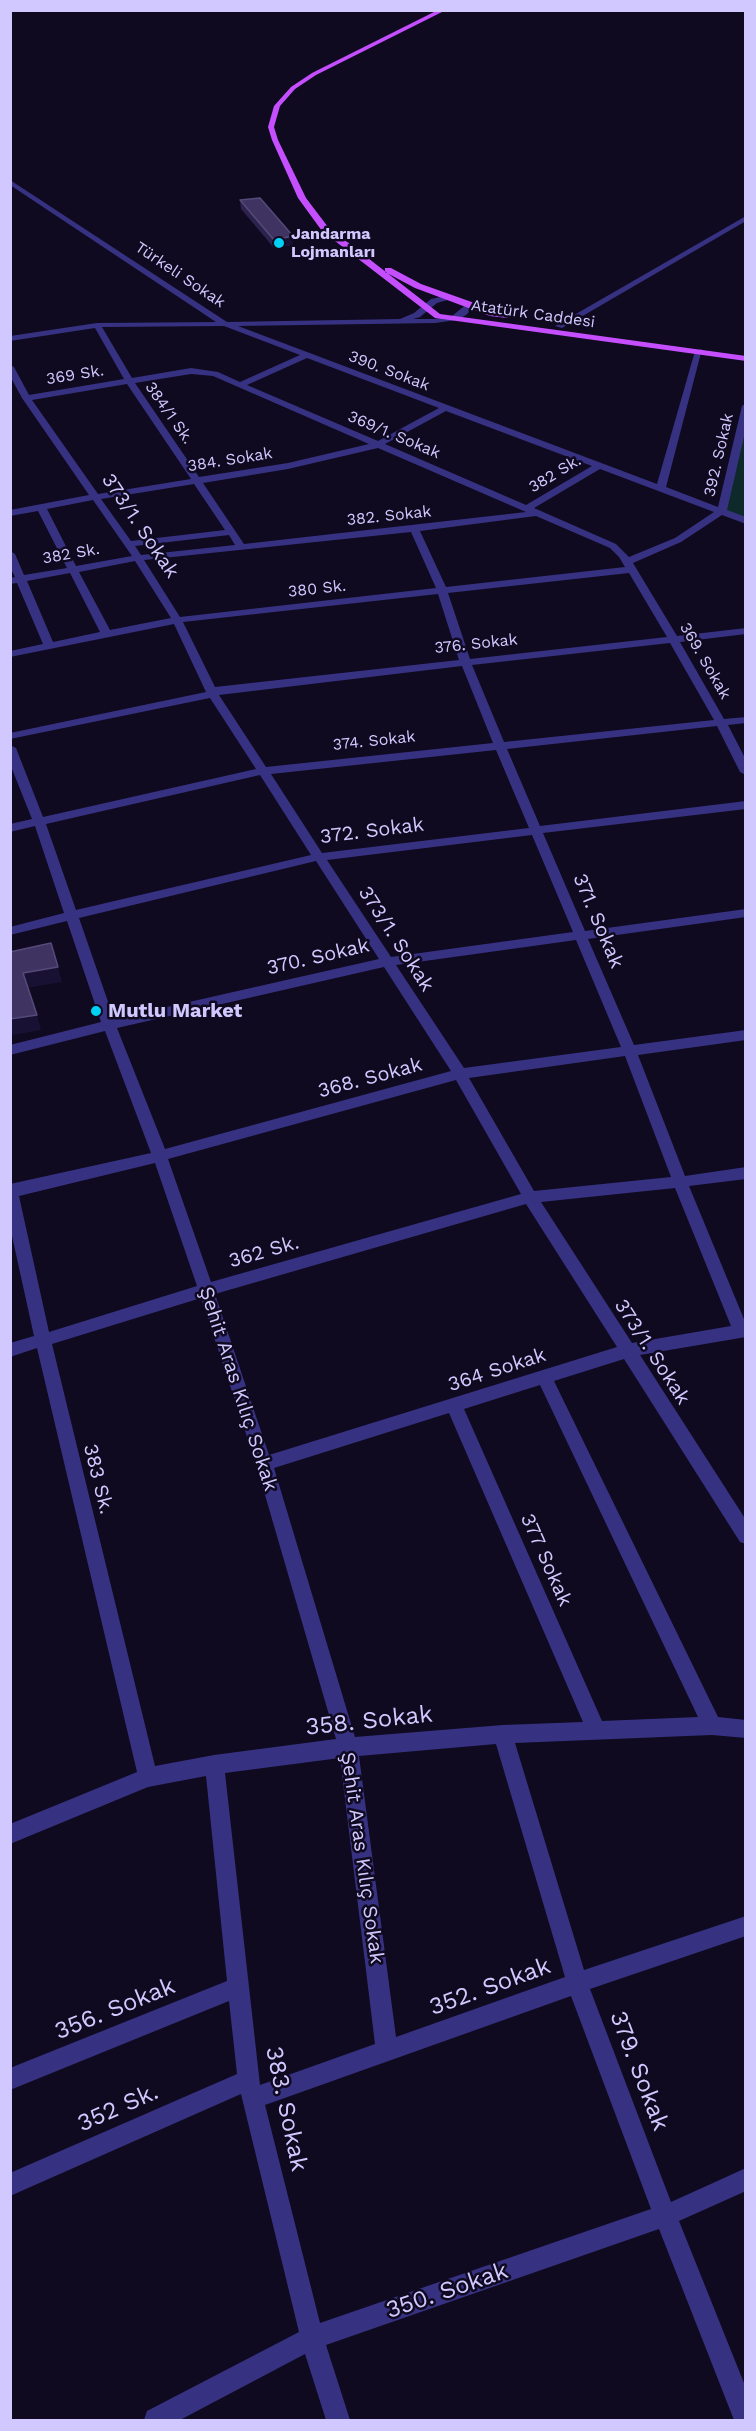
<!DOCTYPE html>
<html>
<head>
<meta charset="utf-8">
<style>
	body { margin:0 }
	#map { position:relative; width:756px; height:2431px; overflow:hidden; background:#0f0a1f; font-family:"Work Sans",sans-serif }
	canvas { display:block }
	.frame { position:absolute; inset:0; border:12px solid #d1c8ff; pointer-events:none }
</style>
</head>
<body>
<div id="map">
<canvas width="756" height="2431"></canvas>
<div class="frame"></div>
</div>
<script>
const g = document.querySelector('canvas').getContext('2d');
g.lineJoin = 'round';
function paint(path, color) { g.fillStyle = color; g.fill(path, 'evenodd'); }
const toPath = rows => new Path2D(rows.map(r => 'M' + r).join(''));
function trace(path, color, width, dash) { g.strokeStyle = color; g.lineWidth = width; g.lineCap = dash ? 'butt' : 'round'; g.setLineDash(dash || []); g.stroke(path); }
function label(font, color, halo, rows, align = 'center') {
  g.font = font + ' "Work Sans",sans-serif'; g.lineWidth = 5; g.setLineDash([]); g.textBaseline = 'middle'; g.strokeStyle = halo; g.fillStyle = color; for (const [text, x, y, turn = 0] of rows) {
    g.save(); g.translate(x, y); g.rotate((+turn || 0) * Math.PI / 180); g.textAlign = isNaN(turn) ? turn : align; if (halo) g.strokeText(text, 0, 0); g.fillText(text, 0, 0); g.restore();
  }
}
const green = toPath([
	[745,406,745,517,722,511]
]);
const minor = toPath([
	[10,180,227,322,400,319,414,313,431,299,451,295,451,299,437,303,420,317,413,319,435,319,452,316,468,303,474,303,474,307,466,315,457,320,435,323,238,326,657,484,695,351,702,349,666,487,718,507,742,406,746,403,746,428,727,510,746,517,746,524,722,515,681,542,633,563,677,636,746,628,746,634,680,642,724,719,746,717,746,723,728,725,746,760,746,775,740,772,717,726,507,749,540,826,746,801,746,809,543,833,585,931,746,909,746,917,588,939,634,1045,746,1030,746,1040,638,1055,685,1176,746,1167,746,1179,689,1186,746,1324,746,1337,640,1355,746,1520,746,1544,740,1542,624,1359,554,1381,718,1717,746,1720,746,1738,712,1735,515,1743,584,1970,746,1916,746,1936,590,1989,671,2202,746,2168,746,2191,679,2221,746,2388,746,2420,734,2420,659,2229,326,2345,350,2420,326,2420,305,2354,180,2420,144,2420,147,2411,299,2332,241,2094,10,2196,10,2173,237,2074,229,2001,10,2090,10,2068,227,1981,206,1776,148,1787,10,1844,10,1824,137,1772,37,1348,10,1357,10,1343,34,1336,10,1227,10,1184,151,1153,105,1031,10,1055,10,1045,101,1022,67,921,10,935,10,927,64,913,35,826,10,832,10,824,32,819,10,764,10,745,16,748,43,817,256,769,210,698,10,739,10,733,206,692,174,624,10,657,10,651,43,644,17,583,10,584,10,578,15,577,10,567,10,551,15,554,24,575,67,568,38,511,10,516,10,510,89,495,22,398,10,376,10,365,14,367,29,395,124,379,95,328,10,341,10,336,97,323,216,322,10,185,10,180],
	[224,326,300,355,240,382,218,372,191,368,132,378,102,327,224,326],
	[307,358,439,408,378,441,247,385,307,358],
	[191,374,213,376,369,444,288,463,199,477,135,383,191,374],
	[127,384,191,479,98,494,32,400,127,384],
	[446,411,592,466,526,505,385,444,446,411],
	[378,448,526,512,244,544,203,483,288,469,378,448],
	[600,469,714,512,675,538,629,557,616,544,534,508,600,469],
	[194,484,225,530,131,541,101,499,194,484],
	[93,500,125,546,132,556,76,566,47,509,93,500],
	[536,516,610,548,619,557,625,567,446,587,420,531,536,516],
	[411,532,436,588,180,617,144,560,411,532],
	[229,535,235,545,141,555,135,546,229,535],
	[135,561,171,618,110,630,79,572,135,561],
	[70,573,100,632,53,642,27,581,70,573],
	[629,573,667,637,470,659,448,593,629,573],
	[438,594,459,660,215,687,183,622,438,594],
	[670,643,714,720,504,742,472,665,670,643],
	[462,666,493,743,266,767,219,695,462,666],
	[496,750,529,828,322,853,271,774,496,750],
	[260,775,311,855,76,910,46,824,260,775],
	[532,835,573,932,391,957,327,860,532,835],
	[316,861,379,959,114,1019,79,918,316,861],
	[576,940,621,1047,464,1068,396,965,576,940],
	[384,967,451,1071,165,1149,117,1028,384,967],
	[625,1056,671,1177,534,1191,469,1078,625,1056],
	[456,1080,521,1194,211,1282,168,1159,456,1080],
	[155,1163,197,1286,49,1332,19,1196,155,1163],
	[675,1188,731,1326,632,1343,541,1202,675,1188],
	[526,1204,617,1347,269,1455,215,1294,526,1204],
	[201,1298,256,1464,336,1739,214,1755,155,1766,52,1344,201,1298],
	[540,1385,698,1717,602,1721,464,1409,540,1385],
	[449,1413,583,1722,503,1725,355,1737,274,1468,449,1413],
	[496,1744,565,1977,396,2037,359,1756,496,1744],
	[340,1758,375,2044,260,2085,225,1773,340,1758],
	[571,1996,651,2209,320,2323,265,2105,571,1996],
	[746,216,746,221,562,328,555,326,746,216]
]);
const major = toPath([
	[438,10,446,10,316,75,295,89,280,106,274,127,278,140,306,198,328,227,440,314,746,356,746,361,435,318,322,231,298,198,272,140,268,127,274,106,291,87,312,73,438,10],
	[385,268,391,268,421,284,511,316,507,318,490,316,415,288,385,272,385,268]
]);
const wall = toPath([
	[240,200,293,236,293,245,274,248,241,209]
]);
const shadedWall = toPath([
	[293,236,293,245,274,248,274,240],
	[58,967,62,982,27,988,23,973],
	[37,1015,41,1030,13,1035,10,1026,10,1019]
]);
const building = toPath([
	[260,198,293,236,274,240,240,200,260,198],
	[51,943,58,967,23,973,37,1015,10,1019,10,952,51,943]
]);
const markers = [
	[279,243,6,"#00d0f3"],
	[96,1011,6,"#00d0f3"]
];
const farPoinames = [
	["Jandarma",291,234],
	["Lojmanları",291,252]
];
const farStreetnames = [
	["Türkeli Sokak",180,275,34],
	["Atatürk Caddesi",533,314,8],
	["390. Sokak",389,371,21],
	["369 Sk.",75,375,-9],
	["384/1 Sk.",169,413,55],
	["369/1. Sokak",394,435,23],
	["392. Sokak",719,455,-77],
	["384. Sokak",230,460,-9],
	["382 Sk.",555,474,-31],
	["382. Sokak",389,516,-6],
	["382 Sk.",71,554,-10],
	["380 Sk.",317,589,-6],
	["376. Sokak",476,644,-6],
	["369. Sokak",705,661,60],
	["374. Sokak",374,741,-6]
];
const streetNames = [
	["373/1. Sokak",140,526,56],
	["372. Sokak",372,831,-7],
	["371. Sokak",598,921,67],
	["373/1. Sokak",396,939,57],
	["370. Sokak",318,957,-13],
	["368. Sokak",370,1078,-15],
	["362 Sk.",264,1252,-16],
	["373/1. Sokak",652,1352,57],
	["364 Sokak",497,1370,-18],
	["Şehit Aras Kılıç Sokak",238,1389,72],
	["383 Sk.",98,1479,76],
	["377 Sokak",546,1560,66],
	["Şehit Aras Kılıç Sokak",362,1858,82]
];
const poiNames = [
	["Mutlu Market",108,1011]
];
const nearStreetnames = [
	["358. Sokak",369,1721,-6],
	["352. Sokak",490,1987,-20],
	["356. Sokak",115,2009,-22],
	["379. Sokak",639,2071,69],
	["352 Sk.",118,2108,-24],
	["383. Sokak",286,2109,78],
	["350. Sokak",447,2291,-19]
];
paint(green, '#0d2929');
paint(minor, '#373182');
paint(major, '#c54fff');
paint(wall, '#2c224e');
paint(shadedWall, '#191133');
paint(building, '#3e3361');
trace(building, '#554b7a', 1.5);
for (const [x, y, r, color] of markers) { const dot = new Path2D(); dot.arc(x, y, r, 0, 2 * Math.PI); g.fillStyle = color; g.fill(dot); trace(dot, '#0f0a1f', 2); }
label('bold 16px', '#d1c8ff', '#0f0a1f', farPoinames, 'left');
label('16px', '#d1c8ff', '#0f0a1f', farStreetnames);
label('20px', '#d1c8ff', '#0f0a1f', streetNames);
label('bold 20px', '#d1c8ff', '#0f0a1f', poiNames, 'left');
label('24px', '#d1c8ff', '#0f0a1f', nearStreetnames);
</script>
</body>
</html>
